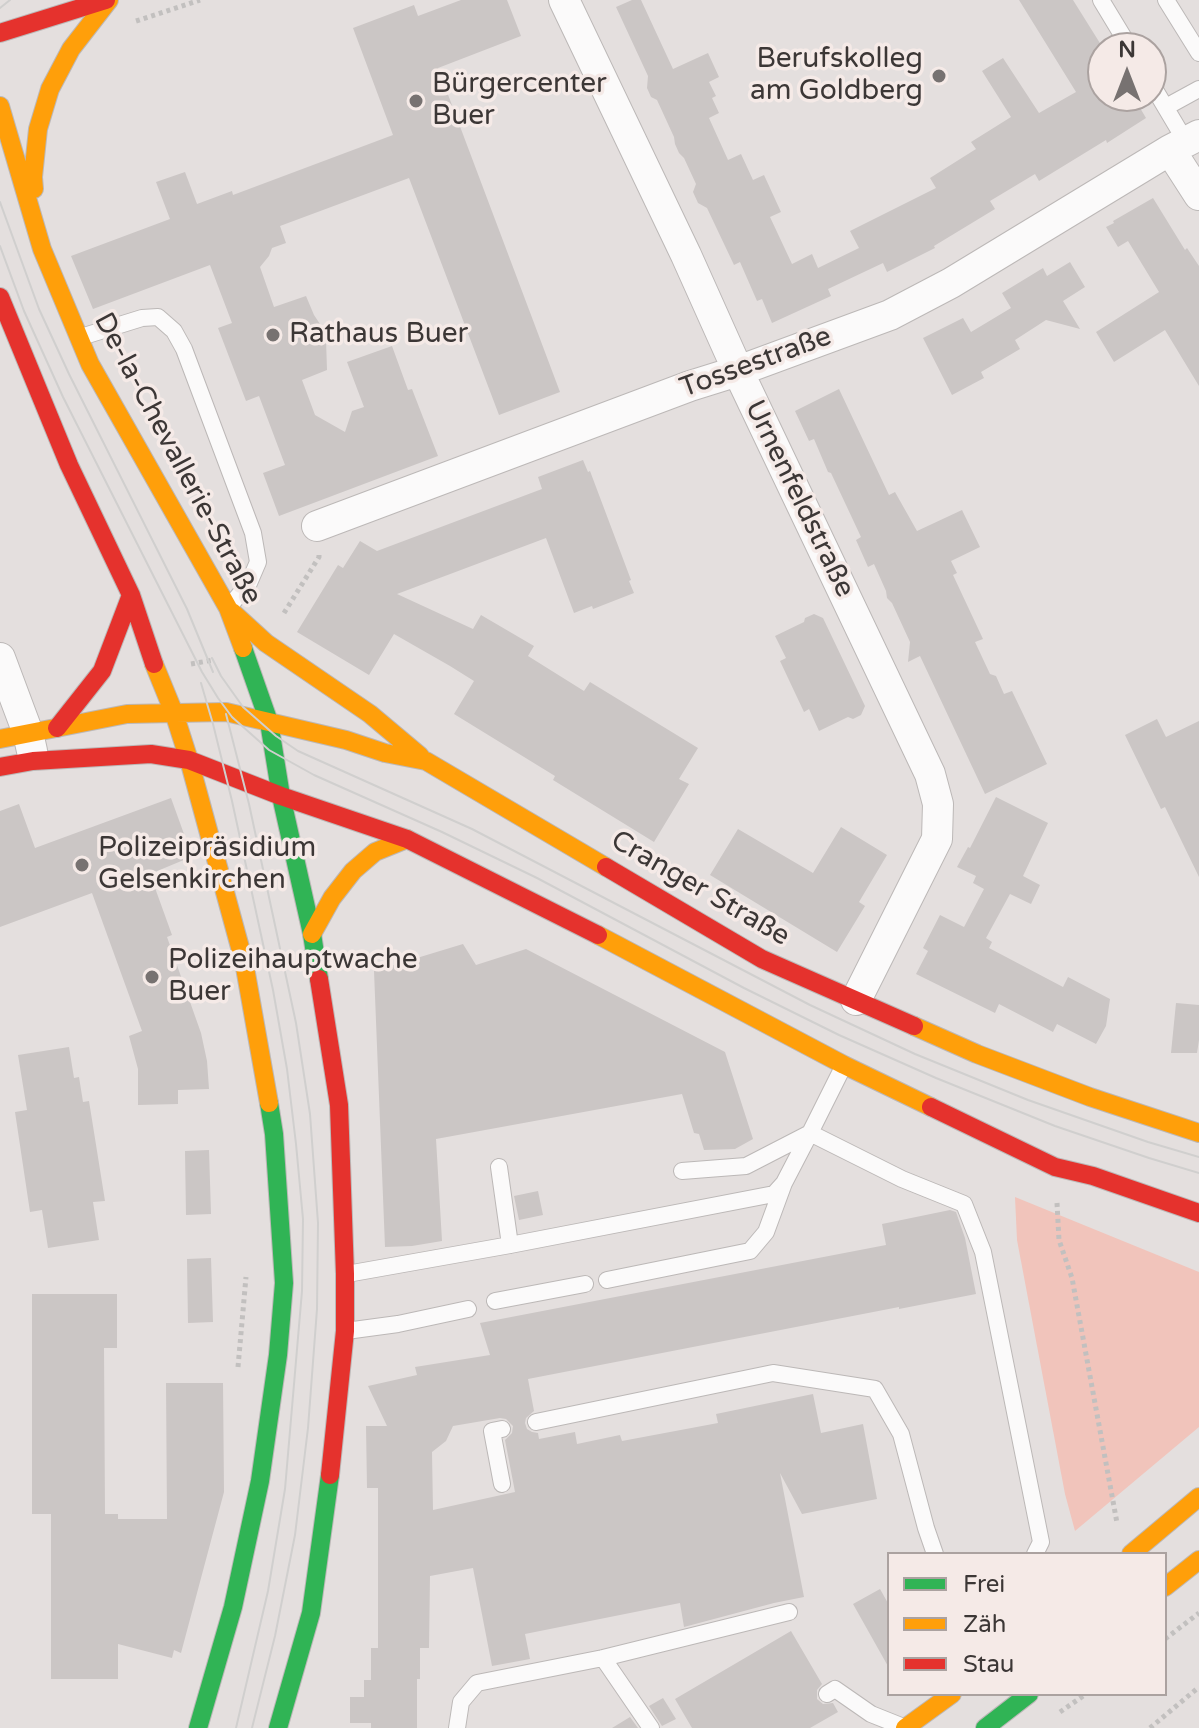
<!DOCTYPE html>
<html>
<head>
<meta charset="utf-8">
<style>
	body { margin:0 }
	#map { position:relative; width:1199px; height:1728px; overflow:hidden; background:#e4dfde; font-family:"Varela Round",sans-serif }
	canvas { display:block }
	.legend { position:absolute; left:887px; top:1552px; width:280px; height:144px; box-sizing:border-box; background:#f5eae7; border:2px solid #aba2a0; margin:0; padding:10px 14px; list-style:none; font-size:24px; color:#3c3736 }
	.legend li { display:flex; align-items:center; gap:16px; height:40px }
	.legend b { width:40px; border:2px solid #aba2a0 }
	.north { position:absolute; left:1087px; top:32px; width:80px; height:80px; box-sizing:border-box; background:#f5eae7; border:2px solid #aba2a0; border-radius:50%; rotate:0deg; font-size:22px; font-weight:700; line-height:32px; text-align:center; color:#3c3736 }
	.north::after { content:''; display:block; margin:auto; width:28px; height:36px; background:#777271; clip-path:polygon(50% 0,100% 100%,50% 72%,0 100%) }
</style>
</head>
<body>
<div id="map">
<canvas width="1199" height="1728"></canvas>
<ul class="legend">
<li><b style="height:10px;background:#30b455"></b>Frei</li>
<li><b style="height:10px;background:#ff9f0a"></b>Zäh</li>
<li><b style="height:10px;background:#e5322d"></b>Stau</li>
</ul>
<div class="north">N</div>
</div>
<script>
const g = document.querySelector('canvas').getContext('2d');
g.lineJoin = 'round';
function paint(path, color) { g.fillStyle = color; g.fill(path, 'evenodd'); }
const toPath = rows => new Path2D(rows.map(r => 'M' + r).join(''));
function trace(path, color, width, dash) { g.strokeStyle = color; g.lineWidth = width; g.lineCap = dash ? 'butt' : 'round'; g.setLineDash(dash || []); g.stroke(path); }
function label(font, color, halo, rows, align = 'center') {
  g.font = font + ' "Varela Round",sans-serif'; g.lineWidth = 7; g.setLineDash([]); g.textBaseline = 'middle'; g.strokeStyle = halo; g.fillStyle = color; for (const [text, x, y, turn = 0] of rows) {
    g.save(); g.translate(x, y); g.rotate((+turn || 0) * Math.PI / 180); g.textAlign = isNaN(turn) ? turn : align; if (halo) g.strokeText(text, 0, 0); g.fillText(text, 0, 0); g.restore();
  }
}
const green = toPath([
	[1015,1197,1199,1272,1199,1427,1075,1531,1065,1494,1017,1240]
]);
const building = toPath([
	[461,0,507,0,521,36,438,68,560,392,499,415,409,178,280,226,286,243,272,248,269,256,260,267,274,307,306,296,314,315,324,330,326,339,327,370,302,380,315,415,345,432,352,411,364,407,347,362,392,346,408,390,412,389,438,456,279,516,263,473,285,465,259,396,246,401,218,328,232,323,210,265,93,309,71,256,170,219,156,182,185,172,197,204,232,191,233,195,393,135,353,28,414,5,418,16],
	[632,0,641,0,673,69,708,53,719,77,709,82,716,96,712,98,719,113,709,118,728,160,741,154,753,180,764,175,781,212,770,217,792,264,812,254,818,268,859,248,850,231,936,188,930,178,976,149,971,142,1011,117,982,71,1003,58,1039,113,1076,92,1019,0,1073,0,1103,48,1103,96,1133,96,1146,118,1107,143,1106,140,1039,181,1035,174,990,201,995,209,934,246,935,248,887,272,883,263,828,289,831,296,772,323,762,299,757,301,740,262,734,265,707,208,698,203,693,192,696,184,684,158,679,153,675,144,674,137,657,100,651,97,647,88,648,76,616,7],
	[1153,198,1185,250,1187,248,1199,266,1199,386,1165,330,1114,362,1096,332,1159,292,1128,241,1118,247,1106,227,1114,223,1113,221],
	[1070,262,1085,287,1063,301,1080,329,1046,320,1015,340,1020,349,981,372,984,378,952,395,923,338,963,318,971,332,1011,308,1002,293,1043,268,1047,276],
	[839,389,889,495,895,492,917,531,962,510,980,547,951,561,957,573,953,575,983,639,975,642,990,674,996,676,1004,694,1012,691,1047,764,985,794,920,656,908,662,910,642,892,603,887,598,886,591,874,564,868,567,856,540,861,537,831,473,828,472,814,439,809,441,795,411],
	[583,460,588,472,590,471,631,580,629,581,634,593,593,609,592,606,574,613,546,538,397,594,473,629,481,615,534,646,528,656,584,691,590,682,698,748,679,779,689,784,654,842,553,780,555,776,454,714,474,681,450,666,394,634,369,675,297,632,338,565,343,568,360,541,377,551,542,489,538,477],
	[814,614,823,618,865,706,861,715,853,719,848,717,819,731,809,709,804,712,780,661,786,658,775,636,804,622,805,618],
	[1157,719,1166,737,1199,721,1199,877,1165,807,1161,809,1125,735],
	[996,797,1048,823,1023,876,1040,885,1031,904,1010,894,986,938,992,942,989,948,1063,987,1068,977,1110,999,1106,1026,1096,1044,1057,1024,1053,1032,999,1004,995,1013,916,974,928,951,923,948,940,915,964,927,984,889,973,883,976,876,957,867,968,847,970,848],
	[171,798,184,834,191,857,150,874,172,935,167,937,201,1033,207,1061,209,1089,178,1090,178,1104,138,1105,138,1069,129,1036,142,1031,92,893,0,927,0,811,19,804,35,848],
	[841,827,887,855,859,902,865,906,837,952,710,875,738,829,813,873],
	[463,944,476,965,526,949,725,1052,753,1139,735,1149,704,1150,699,1134,694,1133,682,1094,436,1139,442,1241,412,1246,385,1247,374,971],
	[1176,1003,1199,1005,1199,1040,1197,1053,1171,1053],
	[69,1047,74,1078,79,1077,83,1102,89,1101,105,1201,93,1202,99,1240,48,1248,42,1210,30,1212,15,1112,27,1110,18,1055],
	[209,1150,211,1214,186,1215,185,1151],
	[538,1191,543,1215,519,1220,514,1196],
	[950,1210,956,1212,965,1238,976,1294,899,1309,899,1307,528,1379,534,1411,526,1418,525,1423,527,1429,532,1432,538,1433,539,1439,575,1432,577,1444,620,1435,622,1441,718,1423,716,1414,813,1394,821,1433,863,1424,877,1499,802,1514,780,1473,804,1597,774,1603,684,1627,680,1603,525,1634,530,1659,492,1666,473,1568,430,1576,429,1648,420,1648,420,1679,417,1679,417,1728,371,1728,371,1723,350,1723,350,1697,364,1697,364,1680,371,1680,371,1648,378,1648,378,1488,367,1488,366,1426,387,1426,368,1386,417,1375,415,1367,490,1355,480,1323,886,1245,882,1224],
	[500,1418,506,1419,513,1426,512,1433,505,1440,515,1492,433,1510,432,1452,446,1441,453,1426],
	[211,1258,213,1322,188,1323,187,1259],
	[32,1294,117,1294,117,1348,104,1348,105,1514,118,1514,118,1519,167,1519,166,1383,223,1383,224,1492,181,1653,174,1650,172,1658,118,1644,118,1679,51,1679,51,1514,32,1514],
	[880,1589,889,1605,889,1668,853,1604],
	[791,1631,822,1684,817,1690,817,1699,823,1704,833,1703,838,1712,810,1728,692,1728,675,1699],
	[663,1698,676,1719,662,1726,649,1706],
	[630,1717,638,1728,612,1728]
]);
const path = toPath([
	[136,21,200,0],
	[284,613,319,557,319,553],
	[191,664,213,660],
	[1057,1203,1059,1240,1072,1278,1117,1523],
	[238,1367,246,1277],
	[1165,1639,1199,1613],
	[1060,1712,1086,1694],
	[1150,1728,1199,1687]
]);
const lane = toPath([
	[1101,0,1130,48],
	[1166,0,1199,53],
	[1151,83,1186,142],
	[1166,107,1199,89],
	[81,337,142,318,158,317,174,331,184,349,253,533,258,562,249,583,229,607],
	[499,1167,510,1245],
	[682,1171,746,1166,810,1133,843,1067],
	[347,1274,510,1245,774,1194,783,1184],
	[607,1280,750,1251,766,1232,784,1183,810,1133,902,1179,964,1204,983,1252,1041,1542,1035,1554],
	[495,1301,585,1284],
	[346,1331,398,1324,468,1309],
	[536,1422,773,1373,875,1389,901,1434,926,1528,935,1554],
	[502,1429,492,1431,502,1484],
	[603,1658,651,1728],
	[827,1694,835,1689,871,1714,906,1728],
	[457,1728,461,1702,477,1683,603,1658,789,1612]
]);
const street = toPath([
	[564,0,686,255,738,371,930,774,938,804,937,839,856,1000],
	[1170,150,1199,195],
	[317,526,690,386,738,371,890,315,951,283,1170,150,1199,135],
	[0,658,28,733,32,751]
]);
const fast = toPath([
	[243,648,269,722,281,796,312,934,319,979],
	[198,1728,233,1607,260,1481,278,1355,284,1283,274,1134,269,1103],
	[278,1728,311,1613,330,1475],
	[985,1728,1029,1694]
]);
const slow = toPath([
	[0,106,42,249,90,364,228,608,243,648],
	[34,189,33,177,38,129,50,89,71,49,109,0],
	[232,612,266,643,370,714,420,756],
	[154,664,174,713,189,760,244,962,269,1103],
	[0,739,127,714,226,712,346,740,385,753,426,761,606,867],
	[312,934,332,898,353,871,375,852,407,839],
	[598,935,844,1065,931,1107],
	[914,1026,977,1054,1090,1097,1199,1133],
	[1131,1554,1199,1497],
	[1165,1587,1199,1560],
	[905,1728,952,1694]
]);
const jam = toPath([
	[0,33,106,0],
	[0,297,69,465,131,595,154,664],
	[57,728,102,671,131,595],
	[0,767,33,761,151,754,189,760,281,796,407,839,598,935],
	[606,867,762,959,914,1026],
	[319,979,339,1105,345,1274,345,1331,330,1475],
	[931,1107,1055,1167,1093,1176,1199,1213]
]);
const tram = toPath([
	[0,8,10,0],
	[0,202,39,309,69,374,187,609,213,672],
	[0,246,24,311,63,397,202,672,218,698,232,717,269,750,314,775,442,832,537,878,744,988,839,1035,936,1078,1055,1126,1149,1158,1199,1173],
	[212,658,221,676,243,707,276,736,298,751,472,829,810,1005,915,1054,1028,1100,1148,1142,1199,1157],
	[201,683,213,724,232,801,273,990,287,1069,296,1144,303,1219,302,1291,285,1489,268,1591,236,1728],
	[226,714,249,804,296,1023,310,1114,318,1223,317,1309,308,1428,295,1535,275,1636,252,1728]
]);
const markers = [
	[939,76,8,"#777271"],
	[416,101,8,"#777271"],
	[273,335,8,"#777271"],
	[82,865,8,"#777271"],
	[152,977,8,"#777271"]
];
const poiNames = [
	["Berufskolleg",923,60,"right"],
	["am Goldberg",923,92,"right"],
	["Bürgercenter",432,85],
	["Buer",432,117],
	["Rathaus Buer",289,335],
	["Polizeipräsidium",98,849],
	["Gelsenkirchen",98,881],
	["Polizeihauptwache",168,961],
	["Buer",168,993]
];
const streetNames = [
	["Tossestraße",756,363,-20],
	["De-la-Chevallerie-Straße",177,459,62],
	["Urnenfeldstraße",799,499,64],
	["Cranger Straße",700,889,30]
];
paint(green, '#f1c4bb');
paint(building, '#cbc6c5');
trace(lane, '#bcb8b7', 18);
trace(street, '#bcb8b7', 32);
trace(fast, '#bcb8b7', 20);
trace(slow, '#bcb8b7', 20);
trace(jam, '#bcb8b7', 20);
trace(path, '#c2c0bf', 5, [4, 4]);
trace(lane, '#fbfafa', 16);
trace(street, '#fbfafa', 30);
trace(fast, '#30b455', 18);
trace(slow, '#ff9f0a', 18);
trace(jam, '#e5322d', 18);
trace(tram, '#d0cfce', 2);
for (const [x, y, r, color] of markers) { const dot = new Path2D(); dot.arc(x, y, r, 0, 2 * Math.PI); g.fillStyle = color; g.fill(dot); trace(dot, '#f5eae7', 3); }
label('28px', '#3c3736', '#f5eae7', poiNames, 'left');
label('28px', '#3c3736', '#f5eae7', streetNames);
</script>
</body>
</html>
